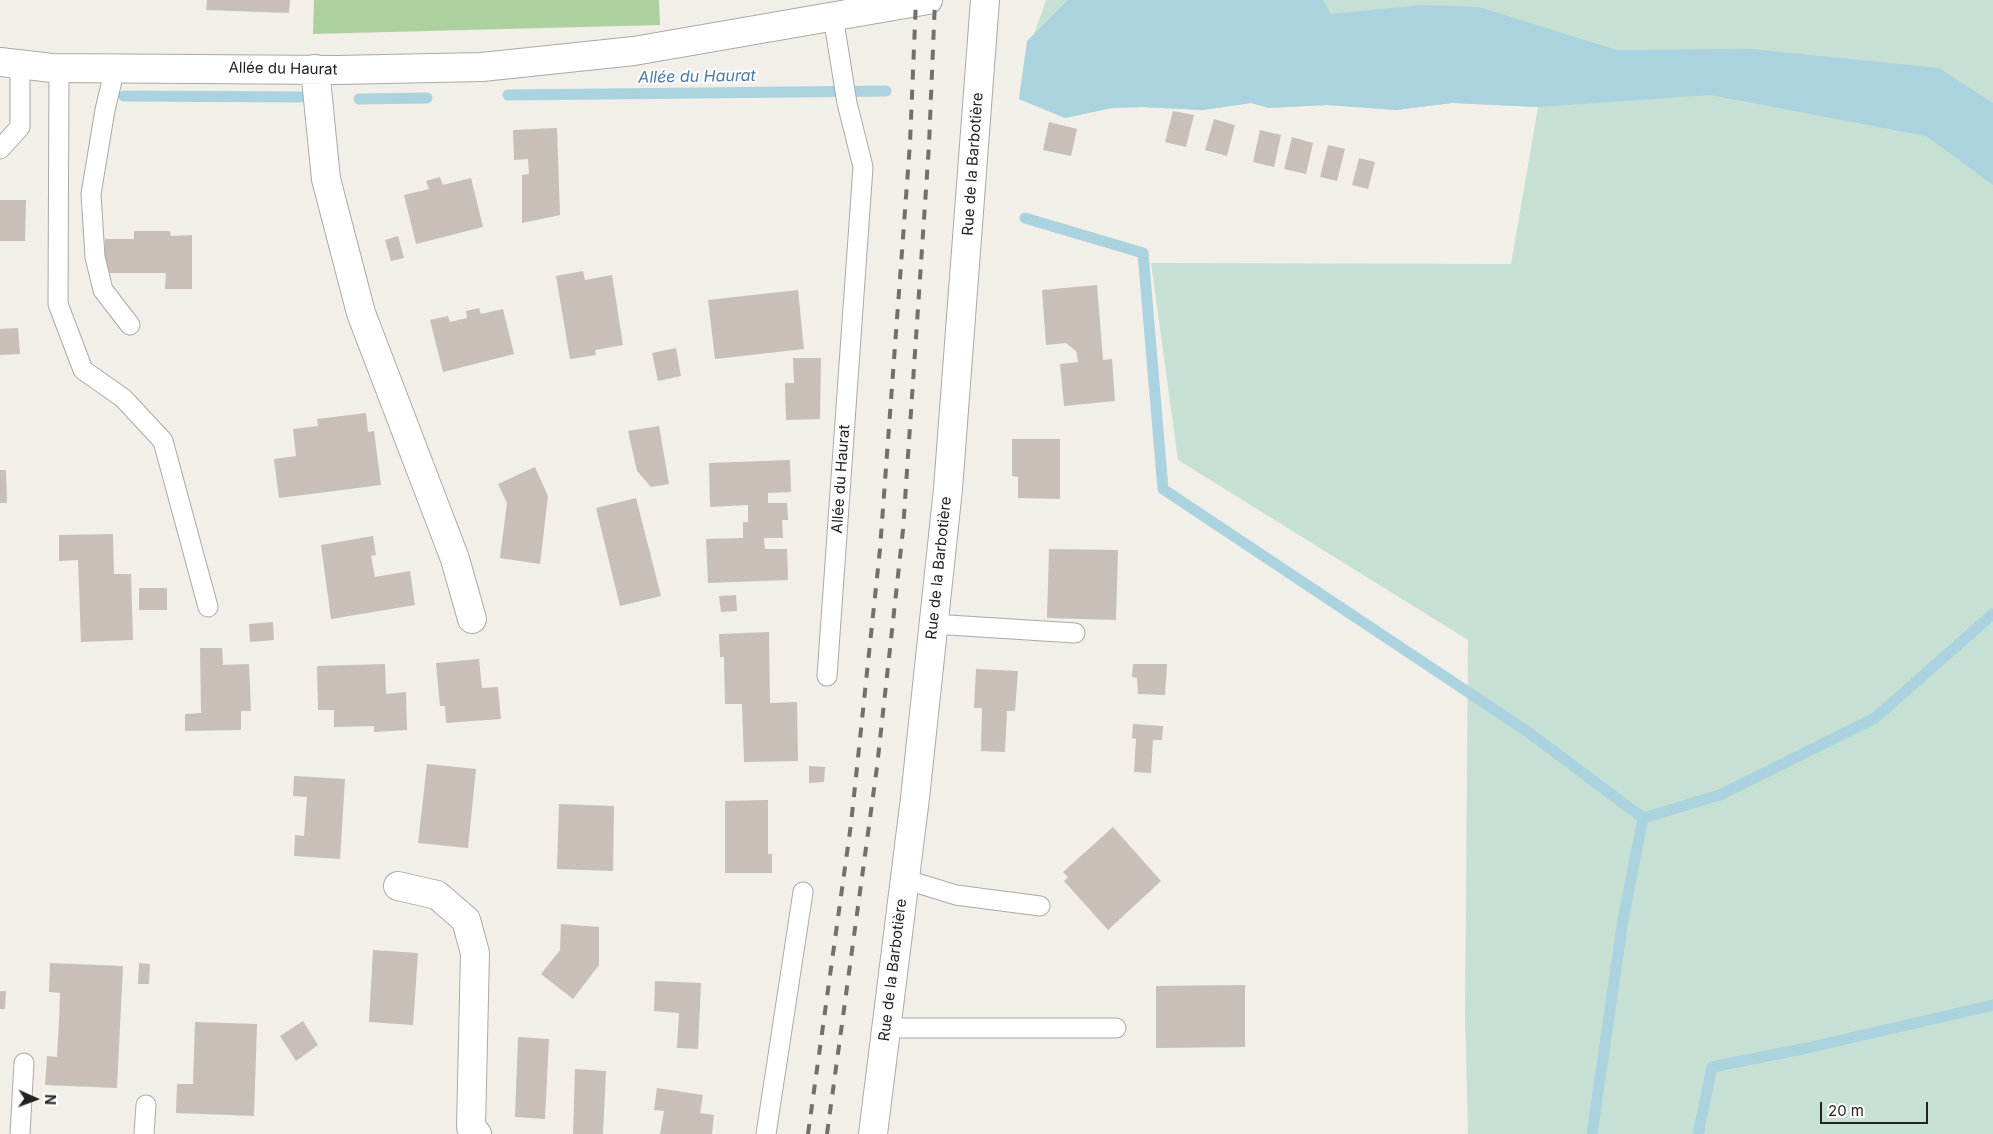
<!DOCTYPE html>
<html>
<head>
<meta charset="utf-8">
<style>
	body { margin:0 }
	#map { position:relative; width:1993px; height:1134px; overflow:hidden; background:#f2efe9; font-family:Inter,sans-serif }
	canvas { display:block }
	.north { position:absolute; left:10px; top:1074px; width:50px; height:50px; -webkit-text-stroke:4px #fff; paint-order:stroke; rotate:92deg; font-size:14px; font-weight:700; line-height:20px; text-align:center; color:#222 }
	.north::after { content:''; display:block; margin:auto; width:18px; height:22px; background:#222; clip-path:polygon(50% 0,100% 100%,50% 72%,0 100%) }
	.scale { position:absolute; left:1820px; top:1102px; width:108px; height:22px; box-sizing:border-box; border:2px solid #222; border-top:0; padding-left:6px; font-size:15px; line-height:18px; white-space:nowrap; color:#222; -webkit-text-stroke:4px #fff; paint-order:stroke }
</style>
</head>
<body>
<div id="map">
<canvas width="1993" height="1134"></canvas>
<div class="north">N</div>
<div class="scale">20 m</div>
</div>
<script>
const g = document.querySelector('canvas').getContext('2d');
g.lineJoin = 'round';
function paint(path, color) { g.fillStyle = color; g.fill(path, 'evenodd'); }
const toPath = rows => new Path2D(rows.map(r => 'M' + r).join(''));
function trace(path, color, width, dash) { g.strokeStyle = color; g.lineWidth = width; g.lineCap = dash ? 'butt' : 'round'; g.setLineDash(dash || []); g.stroke(path); }
function label(font, color, halo, rows, align = 'center') {
  g.font = font + ' Inter,sans-serif'; g.lineWidth = 4; g.setLineDash([]); g.textBaseline = 'middle'; g.strokeStyle = halo; g.fillStyle = color; for (const [text, x, y, turn = 0] of rows) {
    g.save(); g.translate(x, y); g.rotate((+turn || 0) * Math.PI / 180); g.textAlign = isNaN(turn) ? turn : align; if (halo) g.strokeText(text, 0, 0); g.fillText(text, 0, 0); g.restore();
  }
}
const forest = toPath([
	[314,0,659,0,660,25,313,34]
]);
const wetland = toPath([
	[1046,0,1993,0,1993,1134,1468,1134,1465,1014,1468,640,1178,460,1151,263,1511,264,1538,107,1452,103,1396,110,1327,105,1269,108,1251,103,1203,110,1141,107,1112,108,1065,118,1019,99,1024,63]
]);
const water = toPath([
	[1068,0,1323,0,1331,14,1422,5,1479,7,1617,50,1752,49,1939,68,1993,103,1993,185,1926,136,1710,95,1538,107,1452,103,1396,110,1327,105,1269,108,1251,103,1203,110,1141,107,1112,108,1065,118,1019,99,1027,41]
]);
const stream = toPath([
	[508,95,886,91],
	[124,96,300,97],
	[359,99,427,98],
	[1025,218,1143,253,1163,489,1528,732,1643,818],
	[1643,818,1720,795,1875,718,1993,614],
	[1592,1134,1623,920,1643,818],
	[1698,1134,1712,1067,1807,1048,1993,1005]
]);
const building = toPath([
	[207,0,290,0,289,13,206,10],
	[1173,111,1194,115,1186,147,1165,142],
	[1214,119,1235,125,1227,156,1205,150],
	[1049,122,1077,129,1071,156,1043,150],
	[557,128,560,215,522,223,522,175,529,174,528,159,514,160,513,130],
	[1260,130,1281,135,1274,167,1253,162],
	[1292,137,1313,143,1306,174,1284,169],
	[1328,145,1345,149,1337,181,1320,177],
	[1359,158,1375,162,1368,189,1352,185],
	[440,177,443,185,471,178,483,227,416,244,404,195,429,189,426,181],
	[0,200,26,200,25,241,0,241],
	[134,231,170,231,171,236,192,235,192,289,165,289,166,273,105,273,105,239,134,239],
	[398,236,404,258,391,261,385,240],
	[583,271,585,280,612,275,623,345,595,350,596,355,570,359,556,276],
	[1097,285,1103,360,1112,359,1115,401,1064,406,1060,364,1078,362,1076,351,1066,343,1046,345,1042,290],
	[798,290,804,349,715,359,708,300],
	[479,308,481,314,503,309,514,354,443,372,430,320,448,316,450,322,467,318,466,311],
	[18,328,20,354,0,355,0,329],
	[676,348,681,376,658,381,652,353],
	[793,358,821,358,820,419,786,420,785,383,794,383],
	[366,413,368,432,374,431,381,485,279,498,274,459,296,456,293,429,318,426,317,419],
	[659,426,669,484,651,487,637,471,628,431],
	[1012,439,1060,439,1060,499,1018,498,1018,477,1012,476],
	[790,460,791,492,768,493,768,503,787,503,788,520,782,520,783,538,764,538,765,549,787,549,788,580,708,583,706,539,743,538,743,522,748,522,748,505,710,507,709,463],
	[535,467,548,496,540,564,500,558,507,503,498,484],
	[0,470,6,470,7,503,0,503],
	[636,498,661,596,620,606,596,508],
	[113,534,114,574,131,574,133,640,81,642,78,560,59,561,59,535],
	[373,536,376,555,371,556,375,577,410,571,415,605,331,619,321,545],
	[1049,549,1118,550,1116,620,1047,618],
	[139,588,167,588,167,610,139,610],
	[736,595,737,611,721,612,719,596],
	[273,622,274,640,250,642,249,624],
	[769,632,770,703,797,702,798,761,744,762,742,704,725,704,724,657,720,657,719,634],
	[200,648,222,648,223,665,249,664,251,711,241,711,241,730,185,731,185,714,201,713],
	[479,659,482,688,498,687,501,719,446,723,445,706,440,706,436,663],
	[385,664,386,694,406,692,407,730,374,732,374,726,334,727,334,710,318,710,317,666],
	[1133,664,1167,664,1165,695,1138,694,1137,678,1132,677],
	[976,669,1018,671,1015,711,1007,711,1005,752,981,751,982,708,974,708],
	[1133,724,1163,726,1162,740,1153,740,1151,773,1134,772,1136,739,1132,738],
	[427,764,476,769,468,848,418,843],
	[809,766,825,767,824,782,809,783],
	[294,776,345,779,340,859,294,856,295,835,304,836,307,797,293,796],
	[768,800,768,854,772,854,772,873,725,873,725,801],
	[559,804,614,806,613,871,557,869],
	[1113,827,1161,881,1108,930,1064,881,1068,877,1063,872],
	[561,924,599,927,599,965,573,999,541,974,560,950],
	[373,950,418,953,413,1025,369,1022],
	[50,963,123,966,117,1088,45,1085,47,1056,57,1057,59,1022,60,993,49,992],
	[139,963,150,964,149,984,138,984],
	[655,981,701,983,698,1049,677,1048,679,1013,654,1011],
	[1245,985,1245,1047,1156,1048,1156,986],
	[0,991,6,991,5,1009,0,1009],
	[303,1021,318,1045,296,1061,280,1036],
	[195,1022,257,1024,254,1116,176,1113,177,1084,193,1084],
	[518,1037,549,1039,545,1119,515,1117],
	[575,1069,606,1071,603,1134,573,1134],
	[657,1088,703,1095,700,1113,714,1115,712,1134,660,1134,664,1111,654,1110]
]);
const lane = toPath([
	[59,68,58,304,83,370,123,398,163,441,208,607],
	[115,68,105,110,91,194,95,257,103,290,130,325],
	[0,149,20,127,20,64],
	[933,624,1075,633],
	[827,676,863,167,847,103,833,16],
	[904,879,956,895,1040,906],
	[886,1028,1116,1028],
	[20,1134,24,1063],
	[144,1134,146,1105],
	[766,1134,803,892]
]);
const street = toPath([
	[0,62,52,68,337,70,482,67,634,51,928,0],
	[315,69,326,179,361,313,455,559,472,619],
	[398,886,437,895,466,920,475,953,471,1127,477,1134],
	[873,1134,915,798,948,489,985,0]
]);
const rail = toPath([
	[808,1134,851,824,880,549,910,143,916,0],
	[827,1134,877,767,903,530,929,145,935,0]
]);
const streetNames = [
	["Allée du Haurat",283,69,1],
	["Rue de la Barbotière",973,164,-86],
	["Allée du Haurat",841,479,-86],
	["Rue de la Barbotière",939,568,-84],
	["Rue de la Barbotière",893,970,-83]
];
const waterNames = [
	["Allée du Haurat",697,77,-1]
];
paint(forest, '#add19e');
paint(wetland, '#c6e0d4');
paint(water, '#aad3df');
trace(stream, '#aad3df', 11);
paint(building, '#c7bfb8');
trace(lane, '#a9a9a9', 21);
trace(street, '#a9a9a9', 30);
trace(lane, '#fff', 19);
trace(street, '#fff', 28);
trace(rail, '#707070', 4, [10, 10]);
label('15px', '#222', '#fff', streetNames);
label('italic 16px', '#4a7aab', '#fff', waterNames);
</script>
</body>
</html>
